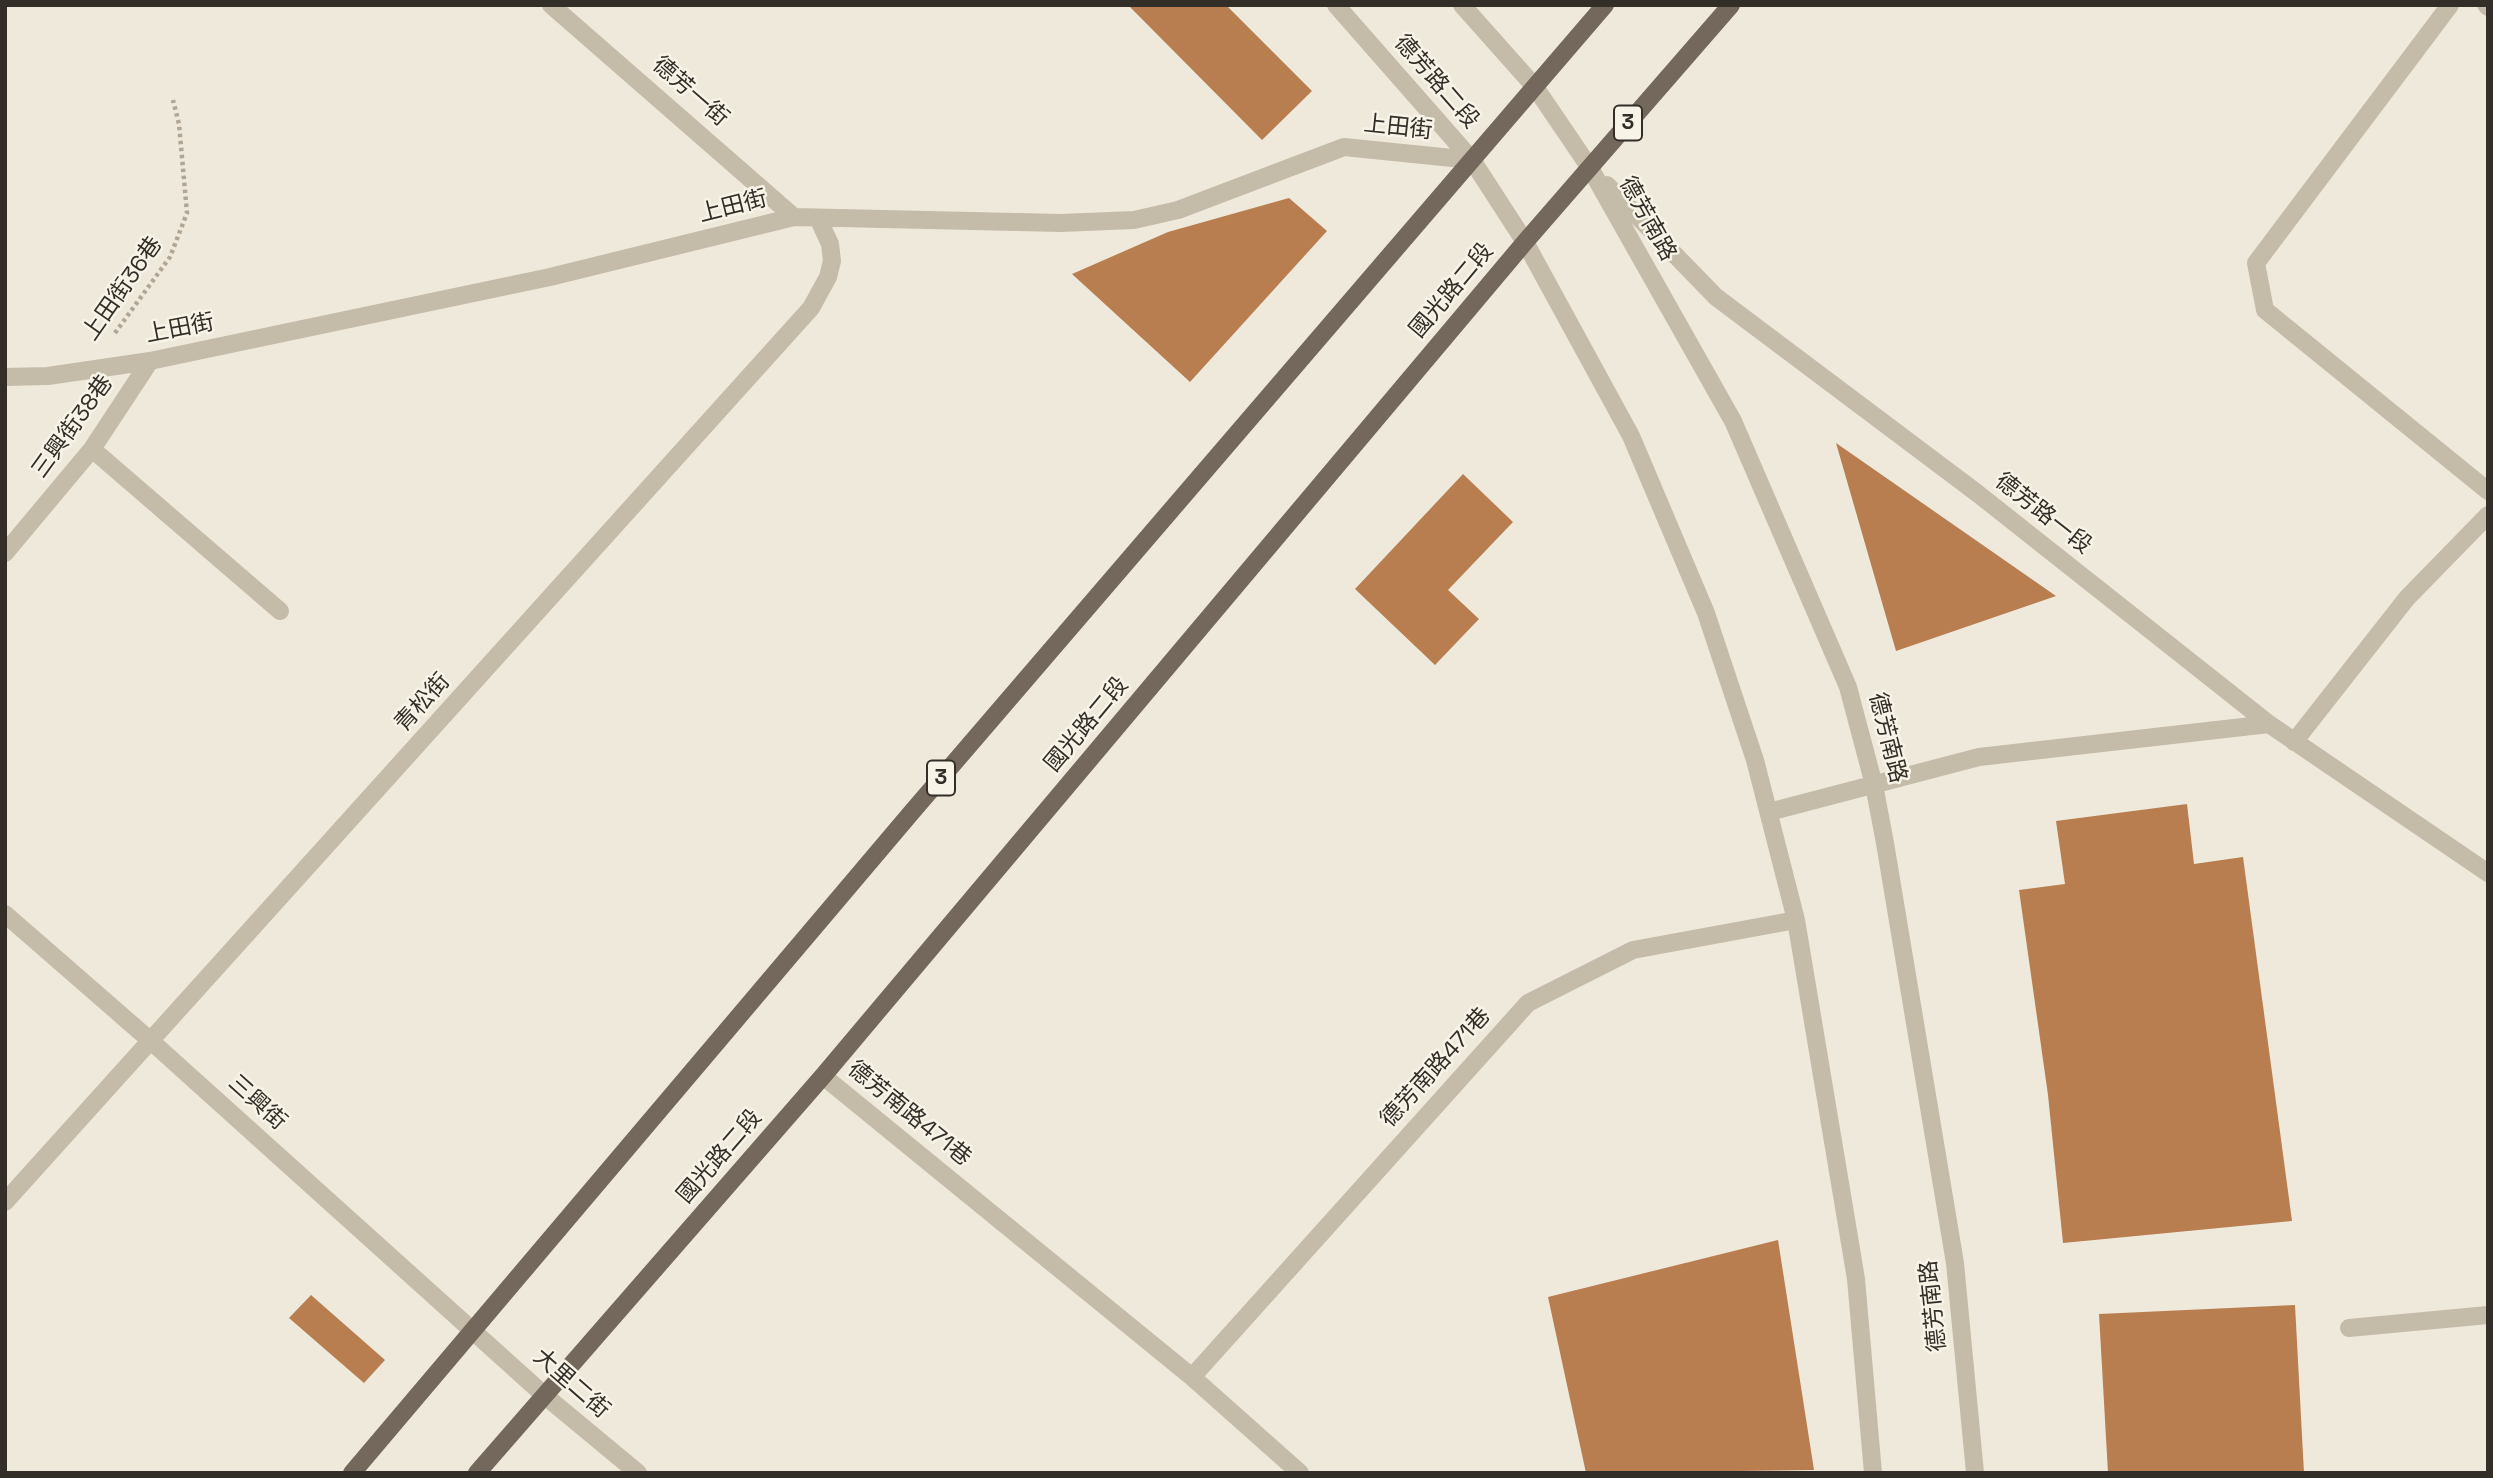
<!DOCTYPE html>
<html>
<head>
<meta charset="utf-8">
<style>
	body { margin:0 }
	#map { position:relative; width:2493px; height:1478px; overflow:hidden; background:#efe9dc; font-family:"Space Grotesk",sans-serif }
	canvas { display:block }
	.frame { position:absolute; inset:0; border:7px solid #332e28; pointer-events:none }
</style>
</head>
<body>
<div id="map">
<canvas width="2493" height="1478"></canvas>
<div class="frame"></div>
</div>
<script>
const g = document.querySelector('canvas').getContext('2d');
g.lineJoin = 'round';
function paint(path, color) { g.fillStyle = color; g.fill(path, 'evenodd'); }
const toPath = rows => new Path2D(rows.map(r => 'M' + r).join(''));
function trace(path, color, width, dash) { g.strokeStyle = color; g.lineWidth = width; g.lineCap = dash ? 'butt' : 'round'; g.setLineDash(dash || []); g.stroke(path); }
function label(font, color, halo, rows, align = 'center') {
  g.font = font + ' "Space Grotesk","Noto Sans TC",sans-serif'; g.lineWidth = 5; g.setLineDash([]); g.textBaseline = 'middle'; g.strokeStyle = halo; g.fillStyle = color; for (const [text, x, y, turn = 0] of rows) {
    g.save(); g.translate(x, y); g.rotate((+turn || 0) * Math.PI / 180); g.textAlign = isNaN(turn) ? turn : align; if (halo) g.strokeText(text, 0, 0); g.fillText(text, 0, 0); g.restore();
  }
}
const building = toPath([
	[1128,5,1226,5,1312,91,1262,140],
	[1289,198,1327,231,1190,382,1072,274,1168,232],
	[1836,443,2056,596,1896,651],
	[1463,474,1513,522,1448,590,1479,619,1435,665,1355,589],
	[2187,804,2194,864,2243,857,2292,1221,2063,1243,2048,1095,2019,890,2065,884,2056,821],
	[1778,1240,1814,1470,1586,1473,1548,1297],
	[311,1295,385,1360,364,1383,289,1318],
	[2295,1305,2304,1473,2108,1473,2099,1314]
]);
const path = toPath([
	[115,333,170,257,187,213,179,124,173,100]
]);
const minor = toPath([
	[551,5,794,217],
	[1336,5,1472,160,1525,242,1631,436,1706,613,1755,760,1796,920,1856,1279,1873,1473],
	[1462,5,1535,87,1590,168,1733,421,1848,687,1874,785,1885,843,1955,1263,1975,1473],
	[2450,5,2256,263,2265,310,2488,491],
	[2486,5,2488,7],
	[1607,185,1716,297,1977,493,2269,724,2488,873],
	[5,377,48,376,150,361,550,277,794,217,1061,223,1134,220,1178,210,1344,147,1472,160],
	[92,449,280,611],
	[5,553,92,449,150,361],
	[2294,742,2407,598,2488,515],
	[1769,812,1979,757,2269,724],
	[5,914,152,1042,544,1395,638,1473],
	[823,1076,1192,1377,1528,1003,1633,950,1796,920],
	[5,1202,811,308,828,277,832,261,830,244,818,218],
	[2349,1328,2488,1315],
	[1192,1377,1300,1473]
]);
const major = toPath([
	[352,1473,911,813,1605,5],
	[477,1473,823,1076,1525,242,1731,5]
]);
const shields = [
	[1628,123,28],
	[941,778,28]
];
const shieldNames = [
	["3",1628,123],
	["3",941,778]
];
const streetNames = [
	["德芳路二段",1436,82,49],
	["德芳一街",690,92,41],
	["上田街",1398,128,6],
	["上田街",733,207,-14],
	["德芳南路",1647,219,61],
	["上田街36巷",123,289,-55],
	["國光路二段",1452,291,-50],
	["上田街",180,329,-11],
	["三興街38巷",73,427,-54],
	["德芳路一段",2043,514,38],
	["青松街",423,703,-48],
	["國光路二段",1087,725,-50],
	["德芳南路",1887,738,76],
	["德芳南路471巷",1436,1068,-48],
	["三興街",257,1103,42],
	["德芳南路471巷",909,1114,39],
	["國光路二段",720,1157,-49],
	["德芳南路",1934,1306,-96],
	["大里二街",571,1384,41]
];
paint(building, '#b87e50');
trace(path, '#b1a693', 4.5, [3.5, 3.5]);
trace(minor, '#c5bba9', 18);
trace(major, '#73685b', 18);
for (const [x, y, w] of shields) { const box = new Path2D(); box.roundRect(x - w / 2, y - 17.5, w, 35, 5); g.fillStyle = '#f7f3e7'; g.fill(box); trace(box, '#332e28', 2); }
label('bold 21px', '#332e28', null, shieldNames);
label('23px', '#332e28', '#f7f3e7', streetNames);
</script>
</body>
</html>
